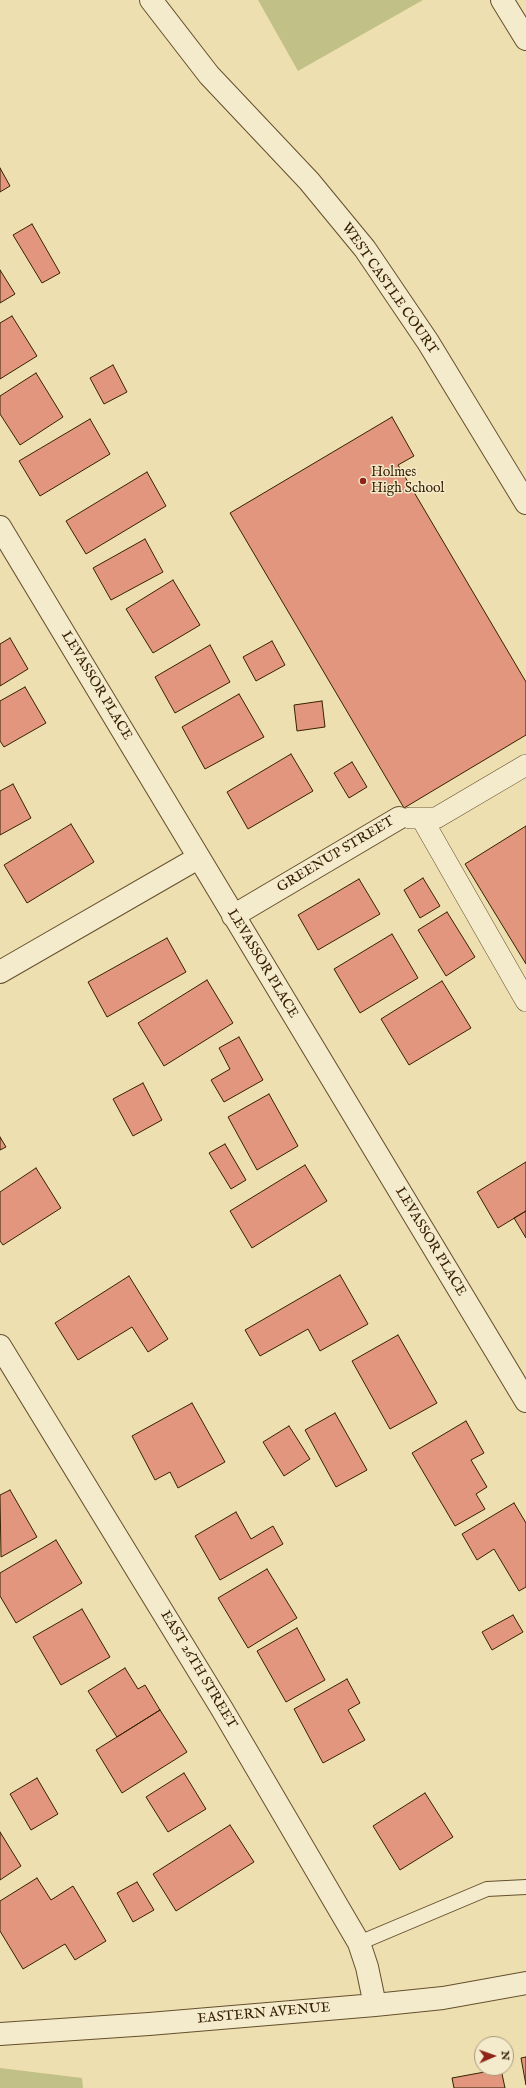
<!DOCTYPE html>
<html>
<head>
<meta charset="utf-8">
<style>
	body { margin:0 }
	#map { position:relative; width:526px; height:2088px; overflow:hidden; background:#eedfb0; font-family:"IM FELL English",serif }
	canvas { display:block }
	.north { position:absolute; left:474px; top:2036px; width:40px; height:40px; box-sizing:border-box; background:#f4eacc; border:1px solid #a89a7a; border-radius:50%; rotate:88deg; font-size:11px; font-weight:700; line-height:16px; text-align:center; color:#362100 }
	.north::after { content:''; display:block; margin:auto; width:14px; height:18px; background:#8f2418; clip-path:polygon(50% 0,100% 100%,50% 72%,0 100%) }
</style>
</head>
<body>
<div id="map">
<canvas width="526" height="2088"></canvas>
<div class="north">N</div>
</div>
<script>
const g = document.querySelector('canvas').getContext('2d');
g.lineJoin = 'round';
function paint(path, color) { g.fillStyle = color; g.fill(path, 'evenodd'); }
const toPath = rows => new Path2D(rows.map(r => 'M' + r).join(''));
function trace(path, color, width, dash) { g.strokeStyle = color; g.lineWidth = width; g.lineCap = dash ? 'butt' : 'round'; g.setLineDash(dash || []); g.stroke(path); }
function label(font, color, halo, rows, align = 'center') {
  g.font = font + ' "IM FELL English",serif'; g.lineWidth = 3; g.setLineDash([]); g.textBaseline = 'middle'; g.strokeStyle = halo; g.fillStyle = color; for (const [text, x, y, turn = 0] of rows) {
    g.save(); g.translate(x, y); g.rotate((+turn || 0) * Math.PI / 180); g.textAlign = isNaN(turn) ? turn : align; if (halo) g.strokeText(text, 0, 0); g.fillText(text, 0, 0); g.restore();
  }
}
const green = toPath([
	[258,0,423,0,298,71],
	[0,2068,82,2078,83,2088,0,2088]
]);
const building = toPath([
	[0,168,10,186,0,192,0,168],
	[32,224,60,273,42,283,13,235,32,224],
	[0,270,15,294,0,303,0,270],
	[12,316,37,356,0,379,0,323,12,316],
	[113,365,127,392,104,404,90,378,113,365],
	[36,373,63,417,20,445,0,414,0,396,36,373],
	[392,417,414,456,398,465,526,682,526,735,404,808,230,513,392,417],
	[90,419,110,454,40,496,19,461,90,419],
	[147,472,166,506,86,554,66,521,147,472],
	[145,539,163,572,111,600,93,568,145,539],
	[173,580,200,625,153,653,126,609,173,580],
	[10,638,28,669,0,686,0,644,10,638],
	[272,641,285,665,256,681,243,657,272,641],
	[210,645,230,682,175,713,155,677,210,645],
	[25,687,46,723,4,747,0,741,0,701,25,687],
	[239,694,264,737,205,769,182,727,239,694],
	[322,701,325,727,297,731,294,705,322,701],
	[291,754,313,791,248,829,227,792,291,754],
	[352,762,367,787,349,798,334,773,352,762],
	[13,784,31,818,0,835,0,791,13,784],
	[71,824,94,862,27,903,4,865,71,824],
	[526,826,526,964,465,864,526,826],
	[423,878,440,906,420,918,404,890,423,878],
	[359,879,380,914,318,950,298,915,359,879],
	[447,912,475,957,446,976,418,930,447,912],
	[392,934,418,978,360,1013,334,969,392,934],
	[167,938,186,972,107,1017,88,982,167,938],
	[207,980,233,1023,164,1066,138,1023,207,980],
	[442,981,471,1028,409,1065,381,1019,442,981],
	[239,1037,263,1080,224,1102,211,1080,230,1069,219,1048,239,1037],
	[143,1083,162,1120,133,1136,113,1099,143,1083],
	[269,1094,298,1146,257,1170,228,1117,269,1094],
	[0,1137,6,1147,0,1150,0,1137],
	[225,1144,246,1180,231,1189,209,1153,225,1144],
	[526,1162,526,1211,498,1228,477,1192,526,1162],
	[305,1165,327,1201,252,1248,230,1211,305,1165],
	[36,1168,61,1208,3,1245,0,1241,0,1192,36,1168],
	[526,1211,526,1238,514,1218,526,1211],
	[340,1275,368,1324,320,1351,308,1329,260,1356,245,1330,340,1275],
	[129,1276,168,1339,148,1352,132,1327,78,1360,55,1323,129,1276],
	[398,1335,437,1403,390,1429,352,1361,398,1335],
	[192,1403,225,1462,178,1488,170,1472,155,1480,132,1436,192,1403],
	[335,1413,367,1470,336,1487,305,1430,335,1413],
	[466,1421,484,1453,471,1460,487,1487,476,1494,485,1509,455,1526,412,1453,466,1421],
	[289,1426,310,1459,284,1476,263,1442,289,1426],
	[10,1490,37,1537,1,1557,0,1495,10,1490],
	[514,1503,526,1523,526,1587,519,1591,494,1549,477,1560,462,1534,514,1503],
	[236,1512,251,1539,273,1526,283,1544,220,1580,195,1536,236,1512],
	[56,1540,82,1583,16,1623,0,1596,0,1573,56,1540],
	[267,1569,297,1618,248,1648,218,1598,267,1569],
	[82,1609,110,1657,61,1685,33,1637,82,1609],
	[513,1615,523,1632,492,1650,482,1632,513,1615],
	[297,1628,325,1680,286,1702,257,1651,297,1628],
	[125,1668,138,1689,145,1685,160,1710,117,1737,88,1691,125,1668],
	[347,1679,360,1703,348,1710,365,1740,323,1763,294,1709,347,1679],
	[160,1710,187,1752,122,1793,96,1750,160,1710],
	[184,1773,206,1809,168,1832,146,1797,184,1773],
	[37,1778,58,1814,31,1830,10,1794,37,1778],
	[425,1793,453,1837,400,1870,373,1826,425,1793],
	[230,1825,254,1862,176,1911,153,1874,230,1825],
	[0,1832,21,1866,0,1880,0,1832],
	[37,1878,51,1900,73,1886,106,1941,75,1960,65,1944,23,1969,0,1931,0,1901,37,1878],
	[137,1882,154,1910,133,1922,117,1893,137,1882],
	[526,2057,526,2085,521,2058,526,2057],
	[501,2069,505,2088,454,2088,452,2078,501,2069]
]);
const service = toPath([
	[359,1943,487,1889,526,1887]
]);
const pedestrian = toPath([
	[410,818,436,818,526,765],
	[422,819,526,1001]
]);
const minor = toPath([
	[151,0,209,75,309,181,365,249,428,342,526,503],
	[502,0,526,39],
	[0,527,526,1401],
	[233,916,399,818],
	[0,972,198,858],
	[0,1346,222,1709,359,1943,367,1967,375,2005],
	[0,2034,149,2024,375,2005,443,1998,526,1983]
]);
const markers = [
	[363,481,4,"#8f2418"]
];
const streetNames = [
	["WEST CASTLE COURT",389,289,55],
	["LEVASSOR PLACE",96,686,59],
	["GREENUP STREET",336,855,-31],
	["LEVASSOR PLACE",262,964,59],
	["LEVASSOR PLACE",430,1242,59],
	["EAST 26TH STREET",198,1670,59],
	["EASTERN AVENUE",264,2014,-5]
];
const poiNames = [
	["Holmes",371,473],
	["High School",371,489]
];
paint(green, '#c1c086');
paint(building, '#e2967e');
trace(building, '#362100', 1);
trace(service, '#64502c', 16);
trace(pedestrian, '#64502c', 22);
trace(minor, '#64502c', 24);
trace(service, '#f4eacc', 14);
trace(pedestrian, '#f4eacc', 21);
trace(minor, '#f4eacc', 22);
for (const [x, y, r, color] of markers) { const dot = new Path2D(); dot.arc(x, y, r, 0, 2 * Math.PI); g.fillStyle = color; g.fill(dot); trace(dot, '#f4eacc', 1.5); }
label('14px', '#362100', '#f4eacc', streetNames);
label('14px', '#362100', '#f4eacc', poiNames, 'left');
</script>
</body>
</html>
